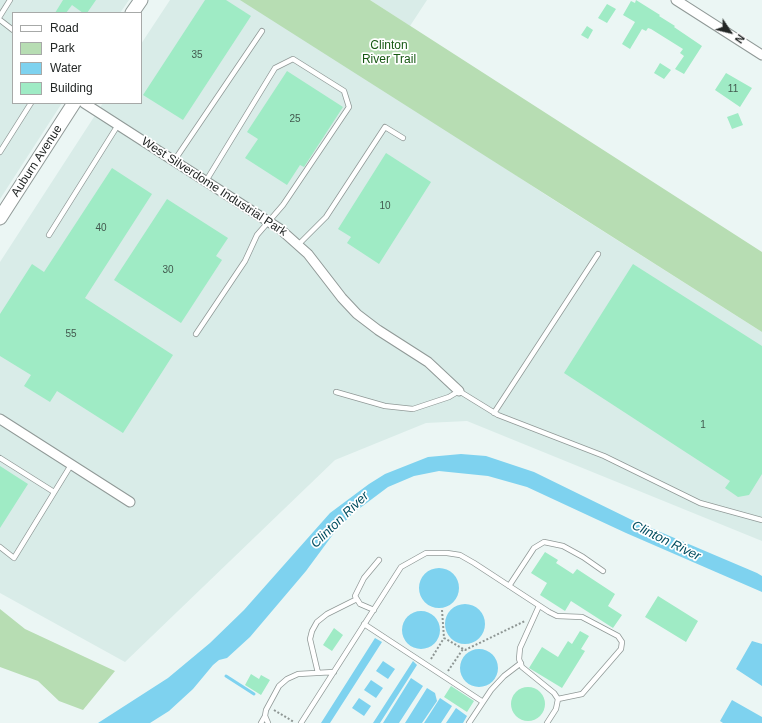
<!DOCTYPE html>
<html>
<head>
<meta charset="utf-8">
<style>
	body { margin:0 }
	#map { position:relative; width:762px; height:723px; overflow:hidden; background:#ebf6f4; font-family:Helvetica,sans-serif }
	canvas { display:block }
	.legend { position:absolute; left:12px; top:12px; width:130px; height:92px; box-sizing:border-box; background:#fff; border:1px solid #a7a9a8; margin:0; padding:5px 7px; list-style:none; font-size:12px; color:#232726 }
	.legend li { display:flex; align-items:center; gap:8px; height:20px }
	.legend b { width:20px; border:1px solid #a7a9a8 }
	.north { position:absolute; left:710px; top:12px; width:40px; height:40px; -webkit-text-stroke:3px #fff; paint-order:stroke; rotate:125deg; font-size:11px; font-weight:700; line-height:16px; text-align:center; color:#232726 }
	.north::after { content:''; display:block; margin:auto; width:14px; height:18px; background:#232726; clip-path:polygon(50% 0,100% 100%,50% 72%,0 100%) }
</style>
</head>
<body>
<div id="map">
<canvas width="762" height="723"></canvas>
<ul class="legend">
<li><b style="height:5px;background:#fff"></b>Road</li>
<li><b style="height:11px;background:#b7ddb3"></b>Park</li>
<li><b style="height:11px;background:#7ed2ef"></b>Water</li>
<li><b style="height:11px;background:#9febc5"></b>Building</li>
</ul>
<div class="north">N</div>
</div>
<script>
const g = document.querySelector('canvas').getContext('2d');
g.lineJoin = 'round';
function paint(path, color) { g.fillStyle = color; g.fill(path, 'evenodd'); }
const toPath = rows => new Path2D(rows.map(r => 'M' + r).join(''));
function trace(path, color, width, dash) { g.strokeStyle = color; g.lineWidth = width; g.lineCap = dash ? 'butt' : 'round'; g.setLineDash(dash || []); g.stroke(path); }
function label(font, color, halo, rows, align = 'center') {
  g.font = font + ' Helvetica,sans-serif'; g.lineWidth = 3.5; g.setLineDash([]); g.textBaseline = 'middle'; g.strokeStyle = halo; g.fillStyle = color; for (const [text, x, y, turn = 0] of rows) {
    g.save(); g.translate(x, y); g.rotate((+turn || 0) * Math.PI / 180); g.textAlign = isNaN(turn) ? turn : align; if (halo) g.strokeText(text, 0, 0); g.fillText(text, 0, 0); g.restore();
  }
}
const built = toPath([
	[0,0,129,0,120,13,13,13,13,103,62,103,0,199],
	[170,0,250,0,546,195,762,332,762,541,467,421,426,423,335,460,125,662,0,593,0,262,103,103,141,103,141,44],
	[370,0,427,0,410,26]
]);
const green = toPath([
	[240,0,370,0,762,252,762,332],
	[0,609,25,629,115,671,83,710,59,701,38,681,0,667]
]);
const water = toPath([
	[461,454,486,456,534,472,632,520,757,573,762,576,762,592,626,533,527,487,488,476,439,471,414,476,388,487,352,514,334,533,306,571,250,637,227,658,219,660,213,665,193,689,169,711,150,723,98,723,168,678,210,643,244,610,330,513,369,484,385,474,428,457],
	'419 588a20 20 0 1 1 40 0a20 20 0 1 1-40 0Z',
	'445 624a20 20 0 1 1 40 0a20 20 0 1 1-40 0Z',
	'402 630a19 19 0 1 1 38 0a19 19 0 1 1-38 0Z',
	[375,638,382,642,330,723,321,723],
	[752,641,762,644,762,686,736,669],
	'460 668a19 19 0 1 1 38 0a19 19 0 1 1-38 0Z',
	[383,661,395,669,388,679,376,671],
	[413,661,417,665,380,723,373,723],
	[411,678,423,686,399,723,383,723],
	[371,680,383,688,376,698,364,690],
	[427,688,435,693,437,701,422,723,405,723],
	[359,698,371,706,364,716,352,708],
	[440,698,452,706,441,723,424,723],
	[732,700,762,717,762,723,723,723,720,721],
	[456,708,467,716,463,723,446,723]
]);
const stream = toPath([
	[226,676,254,694]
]);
const building = toPath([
	[63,0,96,0,87,13,83,13,72,5,66,13,55,13],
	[205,0,226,0,251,16,183,120,143,95],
	[636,0,660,15,659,16,675,26,674,27,702,46,684,74,675,69,684,56,680,53,683,49,651,29,648,28,646,31,642,29,630,49,622,44,635,22,623,15,631,1,635,3],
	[607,4,616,9,607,23,598,18],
	[587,26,593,30,588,39,581,35],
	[660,63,671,70,664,79,654,73],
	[287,71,343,107,304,167,300,165,287,185,245,158,258,139,247,132],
	[726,73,752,88,740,107,715,90],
	[738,113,743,125,732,129,727,117],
	[386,153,431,182,379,264,347,243,351,237,338,229],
	[112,168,152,194,85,298,173,355,123,433,57,391,50,402,24,386,31,375,0,356,0,314,32,264,44,272],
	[167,199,228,238,216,256,222,260,181,323,114,280],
	[633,264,762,346,762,474,749,495,738,497,725,488,730,481,564,373],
	[0,466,28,484,0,528],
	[545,552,558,560,556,563,573,574,577,569,615,594,608,606,622,615,613,628,571,601,565,611,540,595,547,583,531,573],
	[658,596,698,621,686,642,645,617],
	[334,628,343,635,332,651,323,645],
	[580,631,589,636,581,649,585,651,562,688,529,668,542,647,558,657,568,641,572,644],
	[251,674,259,679,261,675,270,680,261,695,245,685],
	[451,686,474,701,467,712,444,697],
	'511 704a17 17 0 1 1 34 0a17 17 0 1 1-34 0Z'
]);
const path = toPath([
	[442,610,444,638,465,650,525,621],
	[431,659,444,638],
	[448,671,463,649],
	[274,710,294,722]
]);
const lane = toPath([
	[0,16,10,0],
	[0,20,13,30],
	[0,152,31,103],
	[174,161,262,31],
	[49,235,118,125],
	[299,244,326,217,385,127,403,138],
	[196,334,245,261,257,235,283,205,349,107,344,91,293,59,275,68,206,181],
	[336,392,385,406,413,409,449,397,459,391,498,415,604,456,700,503,762,520],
	[494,413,598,254],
	[0,458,54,492],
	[0,547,14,558,71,465],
	[509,586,534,548,544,542,563,546,583,557,603,571],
	[539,606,520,648,519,659,522,667,554,693,558,699,556,709,547,723],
	[374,610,360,604,355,596,364,578,379,560],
	[364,624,483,702],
	[318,673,310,639,312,631,317,622,327,614,357,599],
	[261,723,265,716],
	[268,723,265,716,266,710,279,686,287,679,298,674,334,672],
	[301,723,401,567,426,553,447,553,460,555,474,563,549,612,557,616,582,617,618,636,622,642,621,649,582,694,558,699],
	[469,723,491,690,504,676,521,663]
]);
const street = toPath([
	[676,0,762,55],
	[84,103,280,229,308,254,342,298,357,314,378,330,428,362,459,391],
	[0,419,130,502]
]);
const secondary = toPath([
	[132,13,141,0],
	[0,218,74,103]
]);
const numberNames = [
	["35",197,55],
	["11",733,89],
	["25",295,119],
	["10",385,206],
	["40",101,228],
	["30",168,270],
	["55",71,334],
	["1",703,425]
];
const parkNames = [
	["Clinton",389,46],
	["River Trail",389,60]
];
const streetNames = [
	["Auburn Avenue",37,161,-57],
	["West Silverdome Industrial Park",214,187,33]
];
const waterNames = [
	["Clinton River",340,520,-44],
	["Clinton River",666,541,26]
];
paint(built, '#d9ece8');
paint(green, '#b7ddb3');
paint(water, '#7ed2ef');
trace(stream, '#7ed2ef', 3);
paint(building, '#9febc5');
trace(lane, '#909997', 6);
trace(street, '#909997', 11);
trace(secondary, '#909997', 15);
trace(path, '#8e9694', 2, [2, 2]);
trace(lane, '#fff', 4.5);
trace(street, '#fff', 9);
trace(secondary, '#fff', 13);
label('10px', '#42584e', null, numberNames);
label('12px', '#175913', '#fff', parkNames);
label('12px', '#232726', '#fff', streetNames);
label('italic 13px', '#004d60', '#fff', waterNames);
</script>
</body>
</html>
